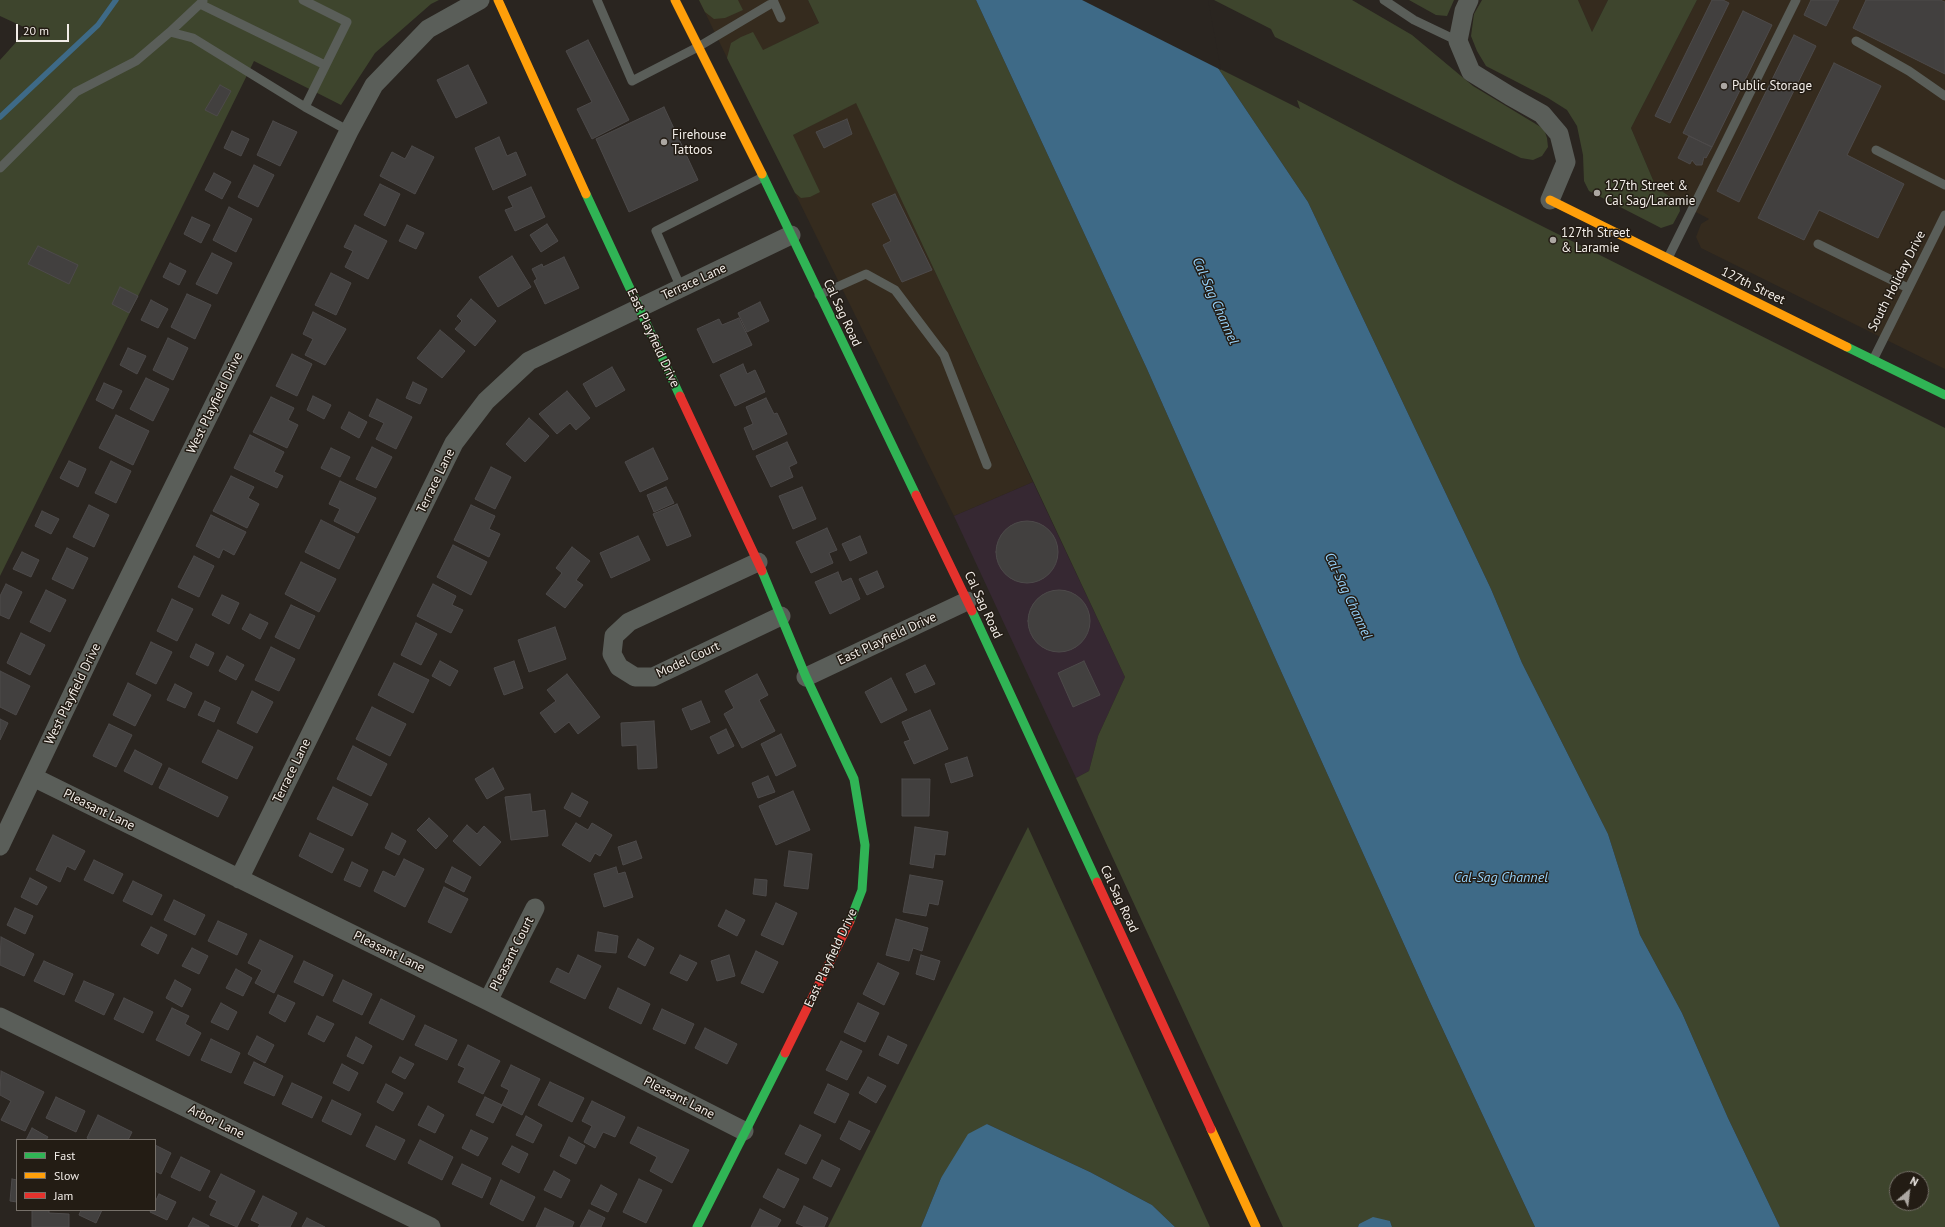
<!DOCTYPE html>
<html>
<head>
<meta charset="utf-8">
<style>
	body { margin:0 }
	#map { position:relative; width:1945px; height:1227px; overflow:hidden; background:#2a2520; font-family:"PT Sans",sans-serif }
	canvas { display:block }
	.legend { position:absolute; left:16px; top:1139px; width:140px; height:72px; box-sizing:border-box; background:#231c14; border:1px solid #767069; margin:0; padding:5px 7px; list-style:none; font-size:12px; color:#f2ede8 }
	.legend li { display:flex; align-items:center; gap:8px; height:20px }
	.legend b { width:20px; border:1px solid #767069 }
	.north { position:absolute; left:1889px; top:1171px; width:40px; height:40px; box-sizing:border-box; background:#231c14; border:1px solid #767069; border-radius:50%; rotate:28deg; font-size:11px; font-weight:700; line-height:16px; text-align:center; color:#f2ede8 }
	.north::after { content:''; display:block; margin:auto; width:14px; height:18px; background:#aca7a2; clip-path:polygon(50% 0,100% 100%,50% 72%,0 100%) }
	.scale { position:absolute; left:16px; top:24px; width:53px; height:18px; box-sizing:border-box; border:2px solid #f2ede8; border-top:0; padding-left:5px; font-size:12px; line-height:14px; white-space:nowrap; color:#f2ede8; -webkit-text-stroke:3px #231c14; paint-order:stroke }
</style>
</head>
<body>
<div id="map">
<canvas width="1945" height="1227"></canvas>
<ul class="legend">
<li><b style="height:5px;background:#30b455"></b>Fast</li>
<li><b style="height:5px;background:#ff9f0a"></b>Slow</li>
<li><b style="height:5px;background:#e5322d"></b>Jam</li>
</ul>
<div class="north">N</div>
<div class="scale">20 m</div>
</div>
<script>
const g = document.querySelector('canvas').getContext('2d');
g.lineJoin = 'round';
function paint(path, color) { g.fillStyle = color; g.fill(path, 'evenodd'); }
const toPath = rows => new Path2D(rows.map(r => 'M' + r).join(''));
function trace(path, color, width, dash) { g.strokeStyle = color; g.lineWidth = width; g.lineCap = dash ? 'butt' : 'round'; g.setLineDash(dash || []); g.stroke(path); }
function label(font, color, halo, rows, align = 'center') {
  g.font = font + ' "PT Sans",sans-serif'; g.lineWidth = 3; g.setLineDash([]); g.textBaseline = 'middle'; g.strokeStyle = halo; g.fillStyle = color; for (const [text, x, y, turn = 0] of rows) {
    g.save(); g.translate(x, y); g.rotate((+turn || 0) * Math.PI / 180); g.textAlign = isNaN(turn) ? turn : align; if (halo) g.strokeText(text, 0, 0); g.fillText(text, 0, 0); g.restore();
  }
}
const built = toPath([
	[699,0,808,0,819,23,731,66],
	[1578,0,1608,0,1592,32],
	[1697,0,1945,0,1945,369,1701,248,1696,237,1701,224,1709,219,1679,203,1656,187,1631,128],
	[856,102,1033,482,954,516,795,193,801,198,793,135]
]);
const industrial = toPath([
	[1033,482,1125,677,1098,736,1089,771,1076,778,954,516]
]);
const green = toPath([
	[0,0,439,0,431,4,375,53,341,105,254,61,0,576,0,60,28,29,0,16],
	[699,0,738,0,743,10,725,18,714,19,705,12],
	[808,0,976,0,1147,369,1276,660,1430,1002,1535,1227,1392,1227,1390,1221,1359,1224,1358,1227,1283,1227,1076,778,1089,771,1098,736,1125,677,856,103,793,135,820,192,810,197,801,198,795,193,727,58,731,43,741,37,753,32,763,50,819,23],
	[1214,0,1352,0,1412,35,1473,86,1544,129,1547,138,1548,147,1542,156,1533,160,1521,158,1275,37,1271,29],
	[1409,0,1454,0,1447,16,1436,15],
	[1482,0,1578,0,1592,32,1608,0,1697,0,1631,128,1656,187,1679,203,1680,211,1673,224,1661,228,1589,191,1584,181,1583,155,1577,126,1567,110,1548,98,1486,66,1477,51,1471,36,1474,14],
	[1218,68,1300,109,1297,100,1458,184,1945,428,1945,1227,1780,1227,1728,1118,1682,1013,1640,935,1608,834,1522,663,1491,589,1308,202],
	[1897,1179,1921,1179,1921,1203,1897,1203],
	[1028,827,1210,1227,1175,1227,1152,1205,1090,1172,987,1124,941,1178,921,1227,828,1227]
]);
const water = toPath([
	[976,0,1206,0,1218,68,1308,202,1491,589,1522,663,1608,834,1640,935,1682,1013,1728,1118,1780,1227,1535,1227,1430,1002,1276,660,1147,369],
	[987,1124,1090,1172,1152,1205,1175,1227,921,1227,941,1178,968,1134],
	[1373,1217,1390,1221,1392,1227,1358,1227,1359,1224]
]);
const pier = toPath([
	[1082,0,1208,0,1221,70]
]);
const stream = toPath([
	[0,117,98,25,116,0]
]);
const building = toPath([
	[1712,0,1723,0,1729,3,1670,123,1655,116,1712,0],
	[1811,0,1839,0,1826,26,1804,15,1811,0],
	[1866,0,1940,0,1945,2,1945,74,1853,28,1866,0],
	[1743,11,1772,25,1712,147,1683,133,1743,11],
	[1794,35,1816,46,1739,202,1717,191,1794,35],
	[588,40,629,120,592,139,577,109,592,102,566,51,588,40],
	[1834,63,1881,86,1847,155,1904,184,1878,238,1819,210,1804,240,1758,218,1834,63],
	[468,65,487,103,456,118,437,80,468,65],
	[220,85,231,91,217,116,205,110,220,85],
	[664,107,698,180,629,212,596,139,664,107],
	[847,119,852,134,824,148,816,132,847,119],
	[273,121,297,132,280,166,257,155,273,121],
	[232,131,249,139,241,156,224,148,232,131],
	[1689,136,1712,147,1706,158,1704,157,1702,165,1696,165,1692,160,1690,164,1678,158,1689,136],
	[499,137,507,156,516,152,526,175,493,190,475,148,499,137],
	[412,146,434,157,415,194,380,176,392,152,405,159,412,146],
	[254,165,274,175,258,207,238,197,254,165],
	[214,173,231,182,222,199,205,190,214,173],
	[380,184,400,194,385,226,364,215,380,184],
	[531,187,545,217,515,231,505,210,513,207,508,197,531,187],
	[895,194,932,270,902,282,883,245,891,241,872,204,895,194],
	[229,207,252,219,236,252,213,240,229,207],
	[192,217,210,225,201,243,184,234,192,217],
	[547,224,558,241,541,252,530,235,547,224],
	[355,225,387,241,368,279,345,267,353,251,344,247,355,225],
	[407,225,424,233,416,249,399,241,407,225],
	[38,246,78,265,69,284,28,264,38,246],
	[212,253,232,263,217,294,196,284,212,253],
	[512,256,531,287,498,307,479,277,512,256],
	[564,257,579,288,545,304,534,281,537,279,532,269,542,264,543,267,564,257],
	[170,263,186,271,179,285,163,277,170,263],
	[331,273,351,283,336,315,315,305,331,273],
	[120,287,138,296,129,313,112,304,120,287],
	[187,294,211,305,195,339,171,327,187,294],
	[471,299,496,321,475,346,455,329,462,321,457,316,471,299],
	[151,300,168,309,158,328,141,320,151,300],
	[760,302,769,321,747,332,738,313,760,302],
	[313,312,346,329,325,365,305,355,313,339,303,334,313,312],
	[739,318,752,345,713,363,697,329,719,319,722,325,739,318],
	[440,330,465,351,442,378,417,358,440,330],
	[168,338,188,348,173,380,153,370,168,338],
	[128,348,146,356,137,374,120,365,128,348],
	[292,354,312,364,297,396,276,386,292,354],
	[743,364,747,374,755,370,765,392,735,406,720,375,743,364],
	[612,367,625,390,596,407,583,384,612,367],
	[146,378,169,389,153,421,130,409,146,378],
	[413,382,427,389,420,404,406,398,413,382],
	[104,383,122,391,113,409,96,400,104,383],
	[567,391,590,418,576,430,570,423,557,434,539,414,567,391],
	[313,396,331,405,324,419,307,410,313,396],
	[271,397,294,408,288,420,298,425,287,448,253,432,271,397],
	[766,398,774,414,777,413,787,434,753,450,744,428,753,424,746,407,766,398],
	[377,399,412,417,396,449,376,439,384,423,369,416,377,399],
	[349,412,367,422,359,438,341,428,349,412],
	[116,415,149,431,133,465,99,448,116,415],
	[529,418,549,436,525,462,506,444,529,418],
	[250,435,284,452,274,472,283,476,277,488,234,468,250,435],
	[787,442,797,463,789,467,793,477,771,487,756,456,787,442],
	[372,447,392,457,376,488,356,479,372,447],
	[331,448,350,457,340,477,321,468,331,448],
	[653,448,668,479,640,492,625,462,653,448],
	[69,461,86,469,78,487,60,478,69,461],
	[111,461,131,471,116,503,95,493,111,461],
	[491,467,511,477,495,509,475,499,491,467],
	[231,476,254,487,248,498,259,504,247,528,213,511,231,476],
	[340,481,376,498,358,533,334,521,340,509,329,504,340,481],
	[666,487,674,503,654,512,647,495,666,487],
	[802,487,816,519,793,529,779,496,802,487],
	[677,504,691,536,667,546,653,514,677,504],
	[89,505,109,515,94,547,73,537,89,505],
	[471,505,495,516,489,529,500,534,489,557,454,540,471,505],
	[42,511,59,519,51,534,35,526,42,511],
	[211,515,246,532,234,555,223,549,219,558,196,546,211,515],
	[321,520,355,537,339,569,305,552,321,520],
	'996 552a31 31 0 1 1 62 0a31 31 0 1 1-62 0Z',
	[827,528,837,550,829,553,833,563,811,573,796,542,827,528],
	[638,536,650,560,611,578,600,553,638,536],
	[860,536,867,553,850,561,842,544,860,536],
	[453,545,487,562,471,595,437,577,453,545],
	[572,547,590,561,576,580,583,585,565,608,546,594,562,573,556,568,572,547],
	[67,548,88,558,73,589,52,579,67,548],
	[22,552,39,560,31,577,13,569,22,552],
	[194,556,214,566,199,597,178,587,194,556],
	[301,562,336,579,319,612,285,594,301,562],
	[877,571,884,587,867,595,859,579,877,571],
	[838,572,842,582,851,578,860,599,830,614,815,582,838,572],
	[6,584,22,592,9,619,0,615,0,596,6,584],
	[433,584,456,596,452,605,463,610,451,633,417,616,433,584],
	[46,590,66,600,50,632,30,622,46,590],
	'1028 621a31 31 0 1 1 62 0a31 31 0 1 1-62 0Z',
	[222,595,239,603,229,624,212,615,222,595],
	[172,599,193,609,177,641,157,631,172,599],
	[291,605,315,616,299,649,275,637,291,605],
	[250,614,268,623,260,639,242,629,250,614],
	[416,623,437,634,421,665,401,655,416,623],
	[555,627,566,659,529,672,518,640,555,627],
	[21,633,45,645,30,675,7,663,21,633],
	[151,642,172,652,156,684,136,674,151,642],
	[196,644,214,653,208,666,190,657,196,644],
	[271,647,295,659,279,691,255,680,271,647],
	[227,656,244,665,236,680,219,671,227,656],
	[440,661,458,671,450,686,432,676,440,661],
	[514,661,523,688,504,695,494,668,514,661],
	[1084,661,1100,695,1073,707,1058,673,1084,661],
	[394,663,429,680,413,713,378,695,394,663],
	[925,665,935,684,915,693,906,674,925,665],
	[0,671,30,686,16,715,0,707,0,671],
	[567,674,600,717,578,734,569,722,555,733,540,713,556,701,547,690,567,674],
	[757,674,768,695,759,700,775,731,742,748,724,714,734,708,725,691,757,674],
	[891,678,907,710,881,723,865,692,891,678],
	[128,683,151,695,135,726,113,715,128,683],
	[175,684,192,693,185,708,167,700,175,684],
	[252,691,273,702,257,733,237,723,252,691],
	[205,701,220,708,214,722,198,715,205,701],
	[701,701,710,722,691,730,682,709,701,701],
	[372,707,406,724,390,756,356,739,372,707],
	[930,710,948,749,914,764,904,742,910,740,902,722,930,710],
	[0,719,8,723,0,740,0,719],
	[654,721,657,768,638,769,637,745,622,746,621,723,654,721],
	[109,724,132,735,116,767,93,756,109,724],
	[726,729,734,746,718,754,710,737,726,729],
	[218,730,253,747,237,779,202,762,218,730],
	[781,734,796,766,776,776,761,744,781,734],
	[353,746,387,764,371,796,337,779,353,746],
	[135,750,162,764,152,785,124,771,135,750],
	[967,757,973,776,951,783,945,764,967,757],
	[169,768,228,797,218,817,159,788,169,768],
	[493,768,504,789,487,799,475,779,493,768],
	[768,776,775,792,758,798,752,783,768,776],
	[902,779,930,779,929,816,902,816,902,779],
	[333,787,368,804,352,836,317,819,333,787],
	[793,791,810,830,776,845,759,806,793,791],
	[572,793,588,802,580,817,564,808,572,793],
	[530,794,532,812,545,810,548,836,511,840,505,797,530,794],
	[429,818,448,836,436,849,417,830,429,818],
	[576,823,588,830,592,823,612,835,600,856,595,853,590,862,562,845,576,823],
	[467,825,477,834,484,826,501,842,480,866,453,841,467,825],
	[915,827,948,832,945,855,935,854,933,868,910,864,915,827],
	[310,833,344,849,332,873,299,856,310,833],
	[392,833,406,841,399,855,385,848,392,833],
	[53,835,85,851,75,870,67,866,60,882,36,870,53,835],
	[636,841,642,858,623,865,618,847,636,841],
	[789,851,812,854,808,889,784,886,789,851],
	[404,859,424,869,405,907,374,891,383,871,395,877,404,859],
	[94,860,123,874,113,894,84,880,94,860],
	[352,862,368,870,360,887,344,880,352,862],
	[452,867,471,877,464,892,445,882,452,867],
	[616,867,618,874,625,872,633,897,604,907,594,874,616,867],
	[910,875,943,881,938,905,929,903,926,916,903,912,910,875],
	[30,878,47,887,37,905,21,897,30,878],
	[755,879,767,880,766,896,753,894,755,879],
	[133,881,162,895,152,915,123,901,133,881],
	[444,887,468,899,451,933,428,922,444,887],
	[174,900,205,915,195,935,164,920,174,900],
	[776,903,797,913,783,945,761,935,776,903],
	[15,908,33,916,25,934,7,925,15,908],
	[726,910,745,920,737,936,718,926,726,910],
	[896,919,928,928,922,951,913,948,909,961,886,955,896,919],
	[218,921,247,934,237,955,208,941,218,921],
	[151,927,167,935,158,954,141,945,151,927],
	[598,932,618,936,616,953,595,951,598,932],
	[1,937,34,954,24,976,0,965,1,937],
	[638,939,654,948,645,966,628,957,638,939],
	[260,940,293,956,274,993,255,983,262,970,248,963,260,940],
	[192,948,208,956,199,974,182,966,192,948],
	[756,951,778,962,763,993,741,983,756,951],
	[578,955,601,966,585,999,550,982,557,968,569,974,578,955],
	[680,955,697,963,687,981,670,973,680,955],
	[729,955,735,976,717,981,711,961,729,955],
	[921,955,940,961,934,980,916,974,921,955],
	[44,961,73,974,64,995,34,981,44,961],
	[304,961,333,975,323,996,294,982,304,961],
	[878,963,899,973,884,1005,863,994,878,963],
	[236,969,252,978,243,996,226,988,236,969],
	[175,980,191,989,182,1007,166,998,175,980],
	[343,980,372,994,362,1015,333,1001,343,980],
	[84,981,114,994,104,1015,75,1001,84,981],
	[618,988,650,1004,641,1024,609,1008,618,988],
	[278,995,295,1003,285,1022,269,1013,278,995],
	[124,998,153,1012,143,1033,114,1019,124,998],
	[381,999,415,1016,403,1040,369,1023,381,999],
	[221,1003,237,1012,228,1030,211,1022,221,1003],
	[858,1003,879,1013,865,1042,844,1032,858,1003],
	[172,1008,189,1016,185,1024,201,1033,189,1056,156,1040,172,1008],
	[662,1009,694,1024,685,1044,653,1029,662,1009],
	[317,1016,334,1024,324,1042,308,1034,317,1016],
	[425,1025,457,1040,447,1060,415,1045,425,1025],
	[705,1028,737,1044,727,1064,695,1048,705,1028],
	[257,1036,274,1045,265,1063,248,1054,257,1036],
	[888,1036,907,1045,898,1064,879,1055,888,1036],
	[356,1037,372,1046,363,1064,347,1056,356,1037],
	[211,1039,240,1053,231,1073,201,1060,211,1039],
	[841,1041,862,1051,847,1080,826,1070,841,1041],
	[468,1045,500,1061,483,1094,458,1082,465,1068,458,1065,468,1045],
	[400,1057,414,1064,405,1079,392,1072,400,1057],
	[254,1062,283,1076,274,1096,244,1083,254,1062],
	[342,1064,358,1073,349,1091,333,1083,342,1064],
	[511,1065,540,1079,522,1115,502,1105,509,1090,501,1086,511,1065],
	[1,1071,44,1092,25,1131,1,1120,11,1101,0,1095,1,1071],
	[868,1077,886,1086,876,1103,859,1093,868,1077],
	[550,1082,584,1098,572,1122,538,1105,550,1082],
	[292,1083,322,1097,312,1118,282,1104,292,1083],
	[386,1084,403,1093,393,1111,377,1102,386,1084],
	[828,1084,849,1094,835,1123,814,1113,828,1084],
	[56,1097,85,1111,76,1132,46,1118,56,1097],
	[485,1097,502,1105,493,1123,476,1115,485,1097],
	[332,1100,361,1114,351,1135,322,1121,332,1100],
	[592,1101,625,1117,615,1137,603,1132,595,1148,584,1142,592,1126,582,1121,592,1101],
	[428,1106,444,1115,435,1133,418,1125,428,1106],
	[98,1115,132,1132,128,1140,90,1140,87,1138,98,1115],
	[526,1116,542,1125,533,1143,516,1135,526,1116],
	[849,1121,870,1131,860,1150,840,1139,849,1121],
	[800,1125,821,1135,806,1164,785,1154,800,1125],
	[376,1126,405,1140,395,1160,366,1146,376,1126],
	[638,1127,689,1150,672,1183,650,1171,657,1157,630,1143,638,1127],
	[32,1128,48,1137,46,1140,26,1140,32,1128],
	[471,1130,488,1138,478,1156,462,1148,471,1130],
	[569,1137,585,1146,576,1164,560,1156,569,1137],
	[420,1140,453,1157,442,1180,408,1163,420,1140],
	[155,1145,171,1153,161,1174,155,1171,155,1145],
	[512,1146,528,1154,519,1173,502,1164,512,1146],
	[181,1157,210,1171,200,1191,171,1177,181,1157],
	[822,1160,840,1169,831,1187,813,1178,822,1160],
	[462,1164,491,1178,482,1198,452,1184,462,1164],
	[778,1169,799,1179,784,1208,763,1197,778,1169],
	[554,1171,570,1180,561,1198,544,1190,554,1171],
	[221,1174,255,1191,237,1227,210,1215,217,1201,209,1197,221,1174],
	[12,1179,17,1180,17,1202,10,1201,12,1179],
	[639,1179,662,1190,646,1223,623,1212,639,1179],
	[501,1180,535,1197,523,1221,490,1204,501,1180],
	[601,1185,617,1194,608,1212,591,1204,601,1185],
	[159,1194,176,1202,167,1220,150,1212,151,1210,155,1210,155,1202,159,1194],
	[263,1196,297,1213,290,1227,258,1227,260,1224,251,1220,263,1196],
	[804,1206,828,1218,824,1227,805,1227,796,1223,804,1206],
	[545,1208,574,1222,572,1227,536,1227,545,1208],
	[760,1209,781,1220,777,1227,751,1227,760,1209],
	[32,1210,49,1210,49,1213,69,1214,69,1227,32,1227,32,1210],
	[81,1210,102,1210,96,1223,79,1215,81,1210],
	[589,1210,605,1218,601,1227,580,1227,589,1210],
	[193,1218,209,1226,209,1227,188,1227,193,1218],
	[307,1218,325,1227,302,1227,307,1218]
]);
const lane = toPath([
	[303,0,347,22,305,107],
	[597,0,632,81,698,47,774,2],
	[773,0,781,18],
	[1384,0,1414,20,1458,41],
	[200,4,325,65],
	[170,32,203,1],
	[1856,41,1909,71,1945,96],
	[1876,150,1945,185],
	[0,168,76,92,136,61,170,32,193,38,305,107,349,131],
	[1818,244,1908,288],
	[1668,258,1796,0],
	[681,288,656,231,763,177],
	[819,295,866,274,895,290,944,355,987,465],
	[1873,360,1945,215]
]);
const street = toPath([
	[1469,0,1464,11,1458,41,1471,72,1510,96,1542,114,1559,134,1566,162,1550,200],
	[758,562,629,622,614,636,612,654,619,667,635,677,653,677,781,616],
	[806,677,967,601],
	[33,777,488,1001,744,1131],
	[0,846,98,640,349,131,374,85,428,29,480,0],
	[239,879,454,443,486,401,529,361,791,235],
	[488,1001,535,908],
	[0,1017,431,1227]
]);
const fast = toPath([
	[762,174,916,495],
	[586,194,680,396],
	[1847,347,1945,395],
	[762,571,806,677,854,779,865,845,862,890,850,921],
	[972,611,1097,882],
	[697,1227,785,1053]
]);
const slow = toPath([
	[498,0,586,194],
	[675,0,762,174],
	[1550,200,1847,347],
	[1211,1129,1256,1227]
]);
const jam = toPath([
	[680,396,762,571],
	[916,495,972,611],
	[1097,882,1211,1129],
	[785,1053,850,921]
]);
const markers = [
	[1724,86,4,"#aca7a2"],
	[664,142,4,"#aca7a2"],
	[1597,193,4,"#aca7a2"],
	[1553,240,4,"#aca7a2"]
];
const poiNames = [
	["Public Storage",1732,86],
	["Firehouse",672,135],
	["Tattoos",672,150],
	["127th Street &",1605,186],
	["Cal Sag/Laramie",1605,201],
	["127th Street",1561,233],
	["& Laramie",1561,248]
];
const streetNames = [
	["South Holiday Drive",1897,281,-63],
	["Terrace Lane",694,282,-25],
	["127th Street",1753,286,26],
	["Cal Sag Road",842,313,65],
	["East Playfield Drive",653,338,65],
	["West Playfield Drive",215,403,-64],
	["Terrace Lane",436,481,-64],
	["Cal Sag Road",983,605,65],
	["East Playfield Drive",887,639,-25],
	["Model Court",688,660,-25],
	["West Playfield Drive",73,694,-64],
	["Terrace Lane",292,771,-64],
	["Pleasant Lane",99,810,26],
	["Cal Sag Road",1119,899,65],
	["Pleasant Lane",389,952,26],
	["Pleasant Court",512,954,-63],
	["East Playfield Drive",831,958,-65],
	["Pleasant Lane",679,1098,27],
	["Arbor Lane",216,1122,26]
];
const waterNames = [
	["Cal-Sag Channel",1215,301,66],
	["Cal-Sag Channel",1348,596,65],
	["Cal-Sag Channel",1501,878]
];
paint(built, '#352b1e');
paint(industrial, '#362832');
paint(green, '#3e452d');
paint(water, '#3e6a87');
paint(pier, '#2a2520');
trace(stream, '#3e6a87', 5.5);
paint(building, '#42403f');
trace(building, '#4d4a4a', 1);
trace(lane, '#5a5e59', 9);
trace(street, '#5a5e59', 19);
trace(fast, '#30b455', 9);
trace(slow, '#ff9f0a', 9);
trace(jam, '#e5322d', 9);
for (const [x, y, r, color] of markers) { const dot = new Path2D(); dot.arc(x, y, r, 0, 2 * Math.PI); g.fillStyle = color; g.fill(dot); trace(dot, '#231c14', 1.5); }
label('13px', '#f2ede8', '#231c14', poiNames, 'left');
label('13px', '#f2ede8', '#231c14', streetNames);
label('italic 14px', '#95d0f8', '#231c14', waterNames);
</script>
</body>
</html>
